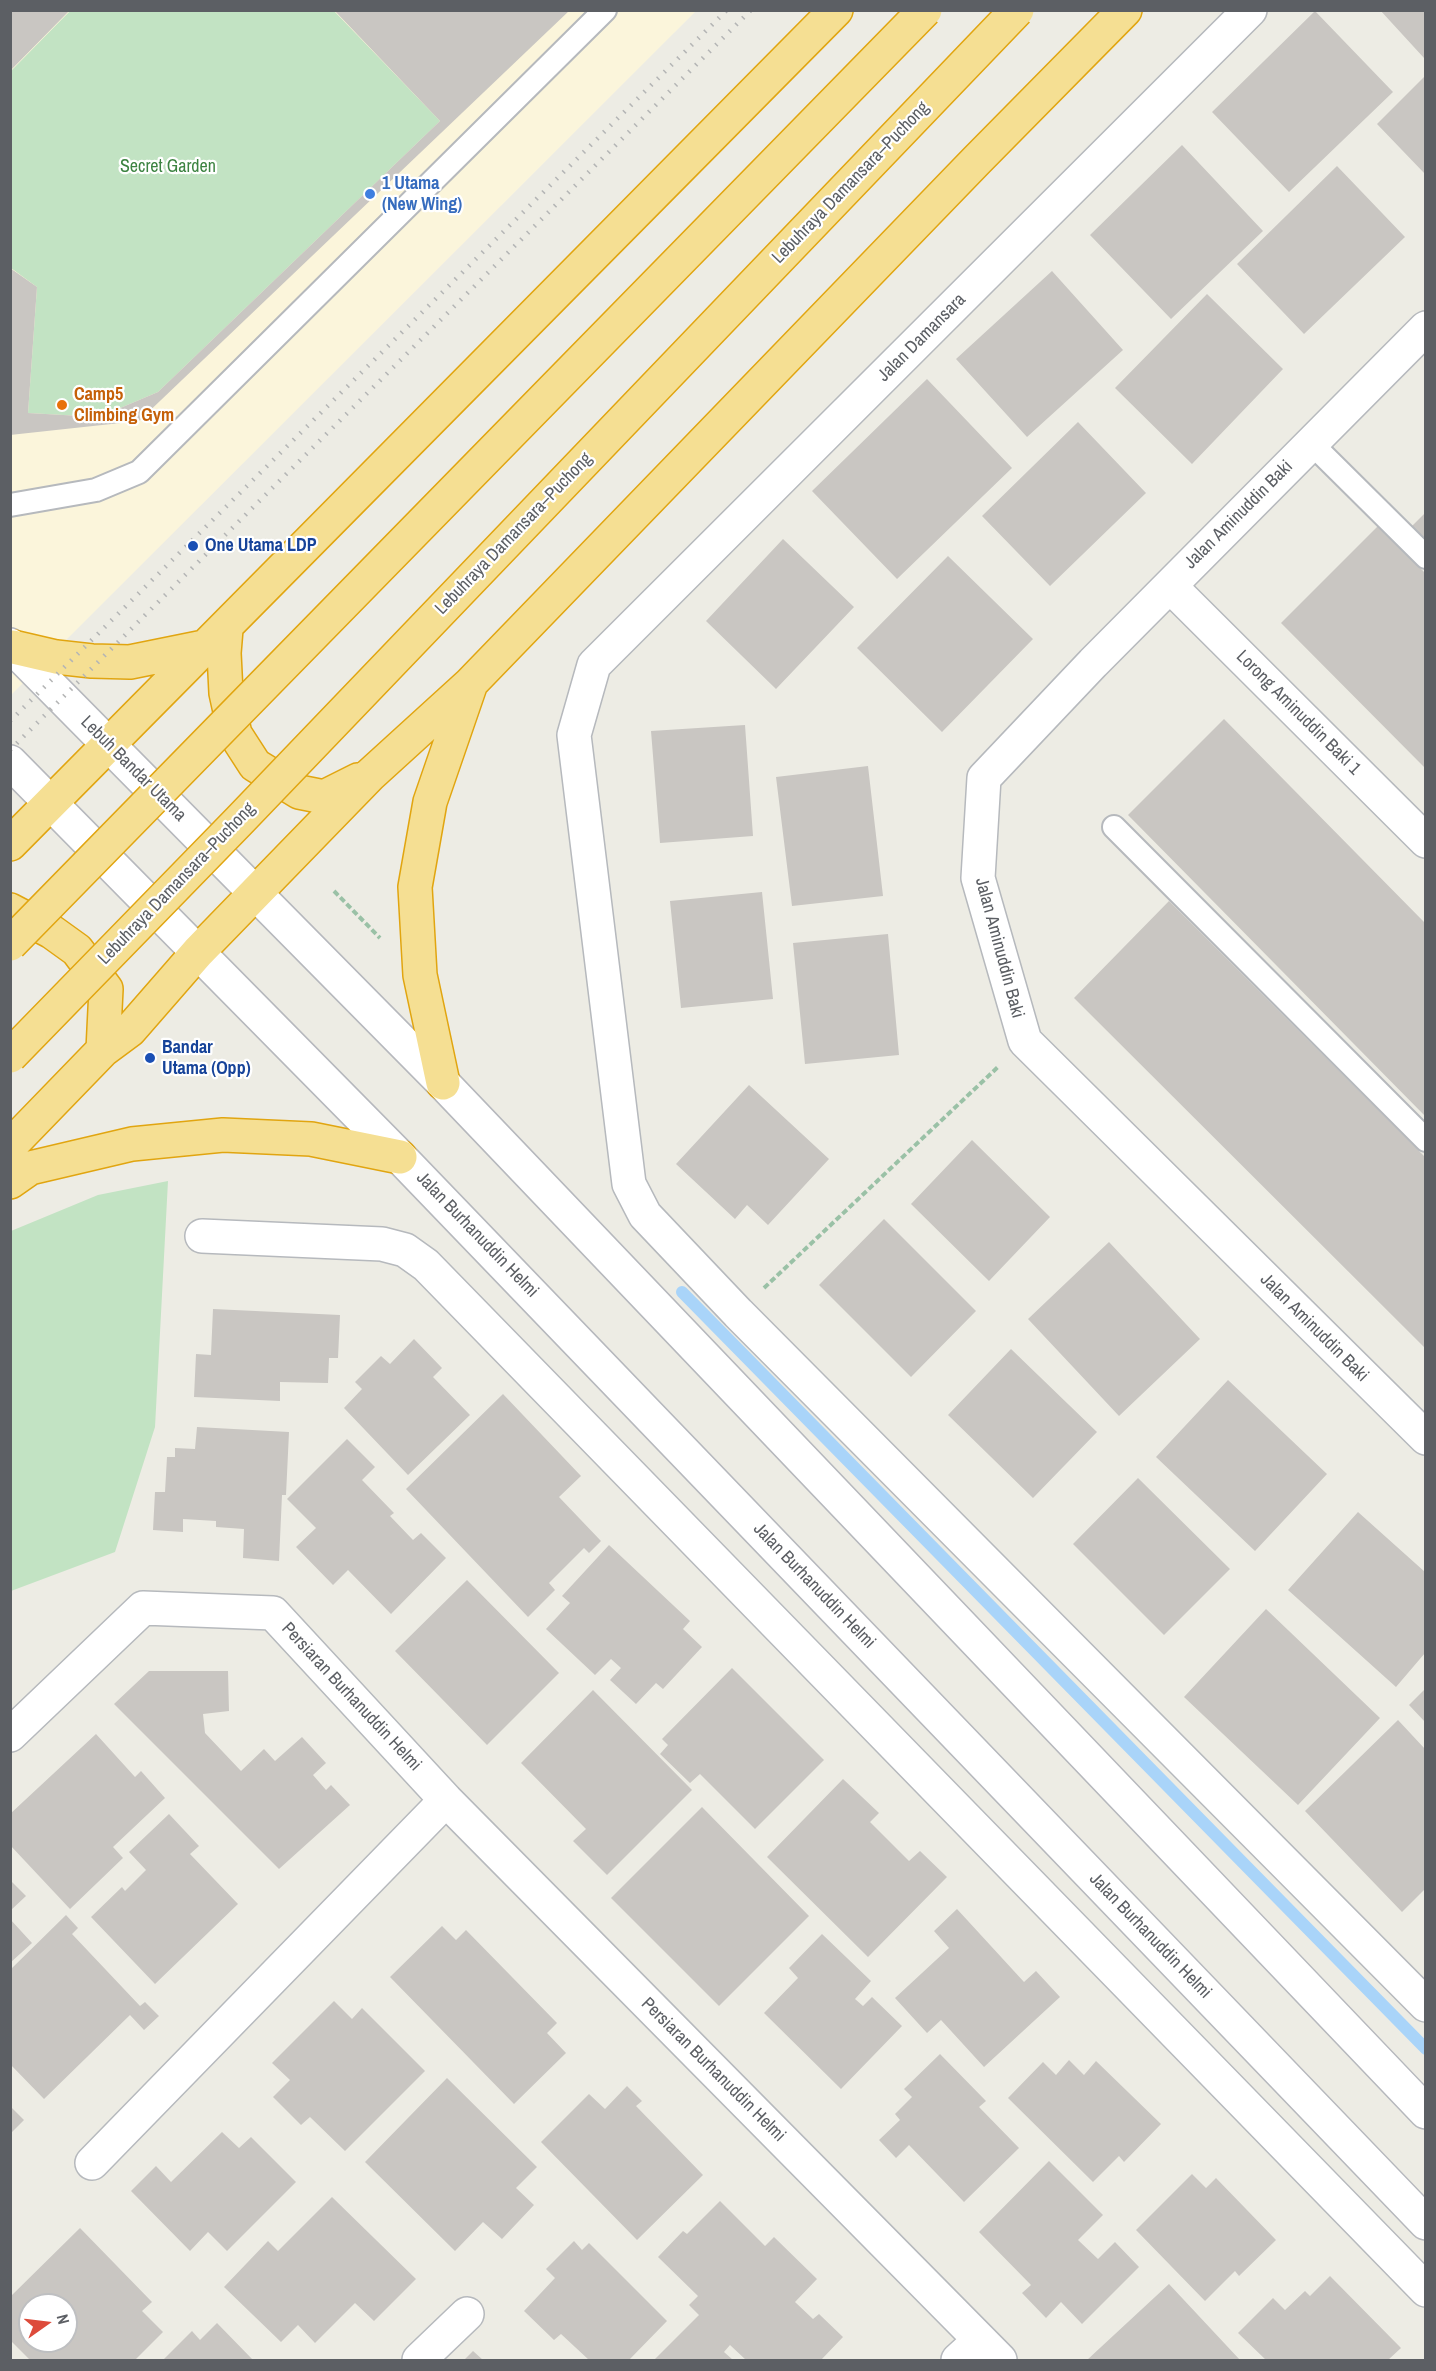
<!DOCTYPE html>
<html>
<head>
<meta charset="utf-8">
<style>
	body { margin:0 }
	#map { position:relative; width:1436px; height:2371px; overflow:hidden; background:#edece4; font-family:"Archivo Narrow",sans-serif }
	canvas { display:block }
	.frame { position:absolute; inset:0; border:12px solid #5c5f64; pointer-events:none }
	.north { position:absolute; left:18px; top:2293px; width:60px; height:60px; box-sizing:border-box; background:#fff; border:2px solid #bebfc1; border-radius:50%; rotate:76deg; font-size:16px; font-weight:700; line-height:24px; text-align:center; color:#5c5f64 }
	.north::after { content:''; display:block; margin:auto; width:21px; height:27px; background:#dd4b3b; clip-path:polygon(50% 0,100% 100%,50% 72%,0 100%) }
</style>
</head>
<body>
<div id="map">
<canvas width="1436" height="2371"></canvas>
<div class="frame"></div>
<div class="north">N</div>
</div>
<script>
const g = document.querySelector('canvas').getContext('2d');
g.lineJoin = 'round';
function paint(path, color) { g.fillStyle = color; g.fill(path, 'evenodd'); }
const toPath = rows => new Path2D(rows.map(r => 'M' + r).join(''));
function trace(path, color, width, dash) { g.strokeStyle = color; g.lineWidth = width; g.lineCap = dash ? 'butt' : 'round'; g.setLineDash(dash || []); g.stroke(path); }
function label(font, color, halo, rows, align = 'center') {
  g.font = font + ' "Archivo Narrow",sans-serif'; g.lineWidth = 4.5; g.setLineDash([]); g.textBaseline = 'middle'; g.strokeStyle = halo; g.fillStyle = color; for (const [text, x, y, turn = 0] of rows) {
    g.save(); g.translate(x, y); g.rotate((+turn || 0) * Math.PI / 180); g.textAlign = isNaN(turn) ? turn : align; if (halo) g.strokeText(text, 0, 0); g.fillText(text, 0, 0); g.restore();
  }
}
const commercial = toPath([
	[11,11,696,11,11,695]
]);
const green = toPath([
	[70,11,334,11,440,121,158,392,99,417,28,413,37,287,11,268,11,71],
	[168,1181,155,1427,115,1552,11,1591,11,1231,98,1195]
]);
const stream = toPath([
	[682,1292,1426,2049]
]);
const building = toPath([
	[10,10,70,10,10,71],
	[334,10,570,10,139,421,10,435,10,268,37,287,28,413,99,417,158,392,440,121],
	[1380,10,1425,10,1425,57,1424,58],
	[1315,11,1393,92,1289,192,1212,112],
	[1425,76,1425,174,1377,124],
	[1182,145,1263,231,1171,319,1090,235],
	[1337,166,1405,237,1304,334,1237,264],
	[1052,271,1123,350,1027,437,956,359],
	[1207,294,1283,369,1192,464,1115,388],
	[927,379,1012,468,897,579,812,491],
	[1078,422,1146,493,1050,586,982,516],
	[1425,513,1425,540,1412,526],
	[1379,525,1425,573,1425,768,1281,623],
	[783,539,854,607,776,689,706,621],
	[948,556,1033,639,942,732,857,648],
	[1224,719,1425,923,1425,1116,1128,815],
	[745,725,753,836,660,843,651,731],
	[868,766,883,896,792,906,776,777],
	[762,892,773,999,681,1008,670,901],
	[1169,901,1425,1157,1425,1348,1074,998],
	[888,934,899,1055,805,1064,793,943],
	[749,1085,829,1159,768,1225,747,1205,735,1219,676,1164],
	[972,1140,1050,1217,989,1281,911,1204],
	[884,1219,976,1311,911,1377,819,1285],
	[1109,1242,1200,1339,1119,1416,1028,1319],
	[213,1309,340,1315,338,1358,329,1358,328,1383,280,1382,280,1401,194,1397,196,1354,211,1355],
	[414,1339,442,1368,433,1377,470,1415,408,1475,344,1408,362,1389,355,1382,381,1356,390,1364],
	[1011,1349,1097,1432,1033,1498,948,1415],
	[1228,1380,1327,1474,1255,1551,1156,1457],
	[503,1394,581,1476,559,1497,601,1541,589,1553,584,1548,549,1583,555,1590,528,1617,406,1489],
	[197,1427,289,1432,286,1495,282,1495,279,1561,243,1558,244,1529,216,1527,216,1521,183,1519,183,1532,153,1530,155,1492,165,1492,167,1457,175,1457,175,1448,195,1449],
	[347,1439,375,1467,362,1480,394,1513,390,1516,413,1540,421,1533,446,1558,391,1614,348,1570,333,1585,296,1547,316,1528,287,1499],
	[1138,1478,1230,1569,1164,1635,1073,1544],
	[1358,1512,1425,1572,1425,1653,1396,1687,1288,1590],
	[609,1545,690,1621,683,1629,702,1647,663,1689,656,1683,636,1704,610,1680,621,1668,611,1659,595,1675,546,1629,570,1603,562,1596],
	[467,1580,559,1673,487,1745,395,1651],
	[1266,1609,1380,1718,1298,1805,1184,1697],
	[732,1668,824,1760,755,1829,700,1774,690,1783,660,1754,668,1745,662,1739],
	[149,1671,228,1671,229,1711,203,1714,205,1733,241,1771,264,1749,275,1761,302,1737,326,1763,313,1775,326,1790,331,1785,350,1805,279,1869,114,1704],
	[1425,1689,1425,1722,1409,1705],
	[593,1690,692,1790,607,1875,573,1841,586,1829,521,1763],
	[1398,1720,1425,1749,1425,1889,1402,1912,1305,1811],
	[96,1734,135,1777,141,1771,165,1798,113,1847,123,1858,70,1909,10,1845,10,1814],
	[843,1779,879,1813,870,1822,909,1861,920,1851,947,1877,868,1957,767,1857],
	[702,1807,809,1916,719,2006,611,1898],
	[169,1814,199,1846,190,1854,238,1904,155,1984,91,1917,122,1887,125,1891,146,1870,129,1852],
	[10,1880,26,1896,10,1911],
	[957,1909,1024,1982,1036,1971,1060,1997,984,2067,941,2020,927,2033,895,1998,949,1948,934,1931],
	[66,1915,78,1928,72,1934,140,2006,145,2002,159,2016,144,2030,130,2015,44,2099,10,2064,10,1970],
	[10,1919,32,1943,10,1963],
	[442,1926,456,1940,466,1930,557,2023,547,2033,566,2053,514,2104,390,1977],
	[822,1934,871,1981,855,1999,863,2006,872,1997,902,2026,841,2089,764,2013,798,1978,789,1968],
	[334,2001,352,2019,362,2008,425,2071,345,2151,310,2117,301,2125,273,2097,290,2080,272,2063],
	[940,2054,986,2101,979,2107,1019,2148,964,2202,909,2145,896,2158,879,2140,900,2120,895,2114,912,2097,904,2089],
	[1069,2060,1084,2075,1096,2061,1161,2124,1124,2162,1119,2156,1093,2182,1008,2098,1043,2062,1056,2075],
	[447,2078,537,2167,516,2188,534,2205,502,2239,483,2222,455,2251,365,2162],
	[627,2086,642,2101,636,2106,703,2175,637,2240,541,2142,589,2094,605,2109],
	[10,2106,24,2120,10,2134],
	[222,2132,239,2148,251,2137,296,2182,227,2251,208,2232,190,2251,131,2191,156,2166,171,2182],
	[1049,2161,1103,2215,1078,2240,1098,2259,1115,2242,1139,2267,1082,2324,1061,2302,1046,2318,1022,2293,1031,2285,979,2232],
	[1192,2174,1206,2188,1216,2178,1276,2240,1239,2276,1235,2271,1205,2301,1136,2230],
	[332,2197,416,2279,374,2321,355,2303,315,2343,298,2325,281,2342,224,2287,268,2241,278,2251],
	[720,2201,765,2246,774,2237,817,2279,795,2302,813,2319,819,2314,843,2337,821,2360,746,2360,730,2345,724,2352,733,2360,654,2360,699,2315,689,2305,698,2296,658,2257,683,2231,687,2234],
	[80,2228,152,2302,142,2311,163,2332,135,2360,30,2360,10,2340,10,2297],
	[30,2305,66,2305,66,2341,30,2341],
	[574,2241,582,2250,589,2243,667,2321,629,2360,589,2360,561,2334,554,2340,524,2311,555,2278,546,2269],
	[1330,2276,1401,2348,1388,2360,1266,2360,1238,2333,1273,2298,1285,2310,1305,2291,1310,2296],
	[1169,2284,1240,2360,1087,2360],
	[217,2323,253,2360,163,2360,192,2331,200,2340],
	[473,2351,483,2360,464,2360]
]);
const path = toPath([
	[334,891,380,938],
	[764,1288,999,1066]
]);
const lane = toPath([
	[1311,443,1426,557],
	[10,505,96,490,139,472,605,10],
	[1114,827,1426,1140]
]);
const street = toPath([
	[1250,10,594,665,574,735,629,1184,645,1215,738,1313,1426,2005],
	[1426,328,1093,663,984,778,978,878,1025,1041,1426,1438],
	[1170,586,1426,841],
	[202,1236,382,1244,405,1250,426,1265,1426,2290],
	[10,1735,143,1608,273,1613,446,1800,1000,2360],
	[92,2163,446,1800],
	[419,2360,467,2314],
	[958,2360,980,2340]
]);
const secondary = toPath([
	[10,645,443,1083,1426,2112],
	[10,762,400,1157,1426,2223]
]);
const highway = toPath([
	[226,629,224,653,226,693,235,734,255,765,299,792,324,797,358,780],
	[13,647,56,657,92,661,130,662,209,646],
	[10,844,836,10],
	[10,910,52,932,77,950,106,989,103,1050],
	[443,1083,420,975,415,887,430,802,470,686],
	[10,1146,103,1050,130,1030,198,952,370,775,470,684,976,161,1125,10],
	[10,1182,30,1168,132,1144,223,1135,311,1139,400,1157]
]);
const rail = toPath([
	[10,721,727,10],
	[10,750,751,10]
]);
const highwayBridge = toPath([
	[10,944,925,10],
	[10,1056,239,821,1017,10]
]);
const markers = [
	[370,194,6,"#3f7fe0"],
	[62,405,6,"#e8710a"],
	[193,546,6,"#1a4fb4"],
	[150,1058,6,"#1a4fb4"]
];
const parkNames = [
	["Secret Garden",168,167]
];
const streetNames = [
	["Lebuhraya Damansara–Puchong",851,183,-46],
	["Jalan Damansara",922,338,-45],
	["Jalan Aminuddin Baki",1239,515,-45],
	["Lebuhraya Damansara–Puchong",514,534,-46],
	["Lorong Aminuddin Baki 1",1298,713,45],
	["Lebuh Bandar Utama",133,769,45],
	["Lebuhraya Damansara–Puchong",177,884,-46],
	["Jalan Aminuddin Baki",999,948,75],
	["Jalan Burhanuddin Helmi",477,1235,46],
	["Jalan Aminuddin Baki",1314,1328,45],
	["Jalan Burhanuddin Helmi",814,1586,46],
	["Persiaran Burhanuddin Helmi",351,1697,47],
	["Jalan Burhanuddin Helmi",1150,1936,46],
	["Persiaran Burhanuddin Helmi",713,2070,45]
];
const shopNames = [
	["1 Utama",382,184],
	["(New Wing)",382,205]
];
const foodNames = [
	["Camp5",74,395],
	["Climbing Gym",74,416]
];
const transitNames = [
	["One Utama LDP",205,546],
	["Bandar",162,1048],
	["Utama (Opp)",162,1069]
];
paint(commercial, '#fbf5db');
paint(green, '#c2e3c3');
trace(stream, '#a9d4f9', 12);
paint(building, '#c9c6c2');
trace(lane, '#b6b9bd', 26);
trace(street, '#b6b9bd', 36);
trace(secondary, '#b6b8bd', 36);
trace(highway, '#e1a510', 36);
trace(path, '#9ac1a6', 4, [6, 3]);
trace(lane, '#fff', 22);
trace(street, '#fff', 33);
trace(secondary, '#fff', 33);
trace(highway, '#f5df93', 33);
trace(rail, '#b4b5b5', 4.5, [1.5, 8]);
trace(highwayBridge, '#e1a510', 36, []);
trace(highwayBridge, '#f5df93', 33);
for (const [x, y, r, color] of markers) { const dot = new Path2D(); dot.arc(x, y, r, 0, 2 * Math.PI); g.fillStyle = color; g.fill(dot); trace(dot, '#fff', 2); }
label('18px', '#3c8341', '#fff', parkNames);
label('18px', '#5c5f64', '#fff', streetNames);
label('bold 18px', '#366cbe', '#fff', shopNames, 'left');
label('bold 18px', '#c56008', '#fff', foodNames, 'left');
label('bold 18px', '#164399', '#fff', transitNames, 'left');
</script>
</body>
</html>
